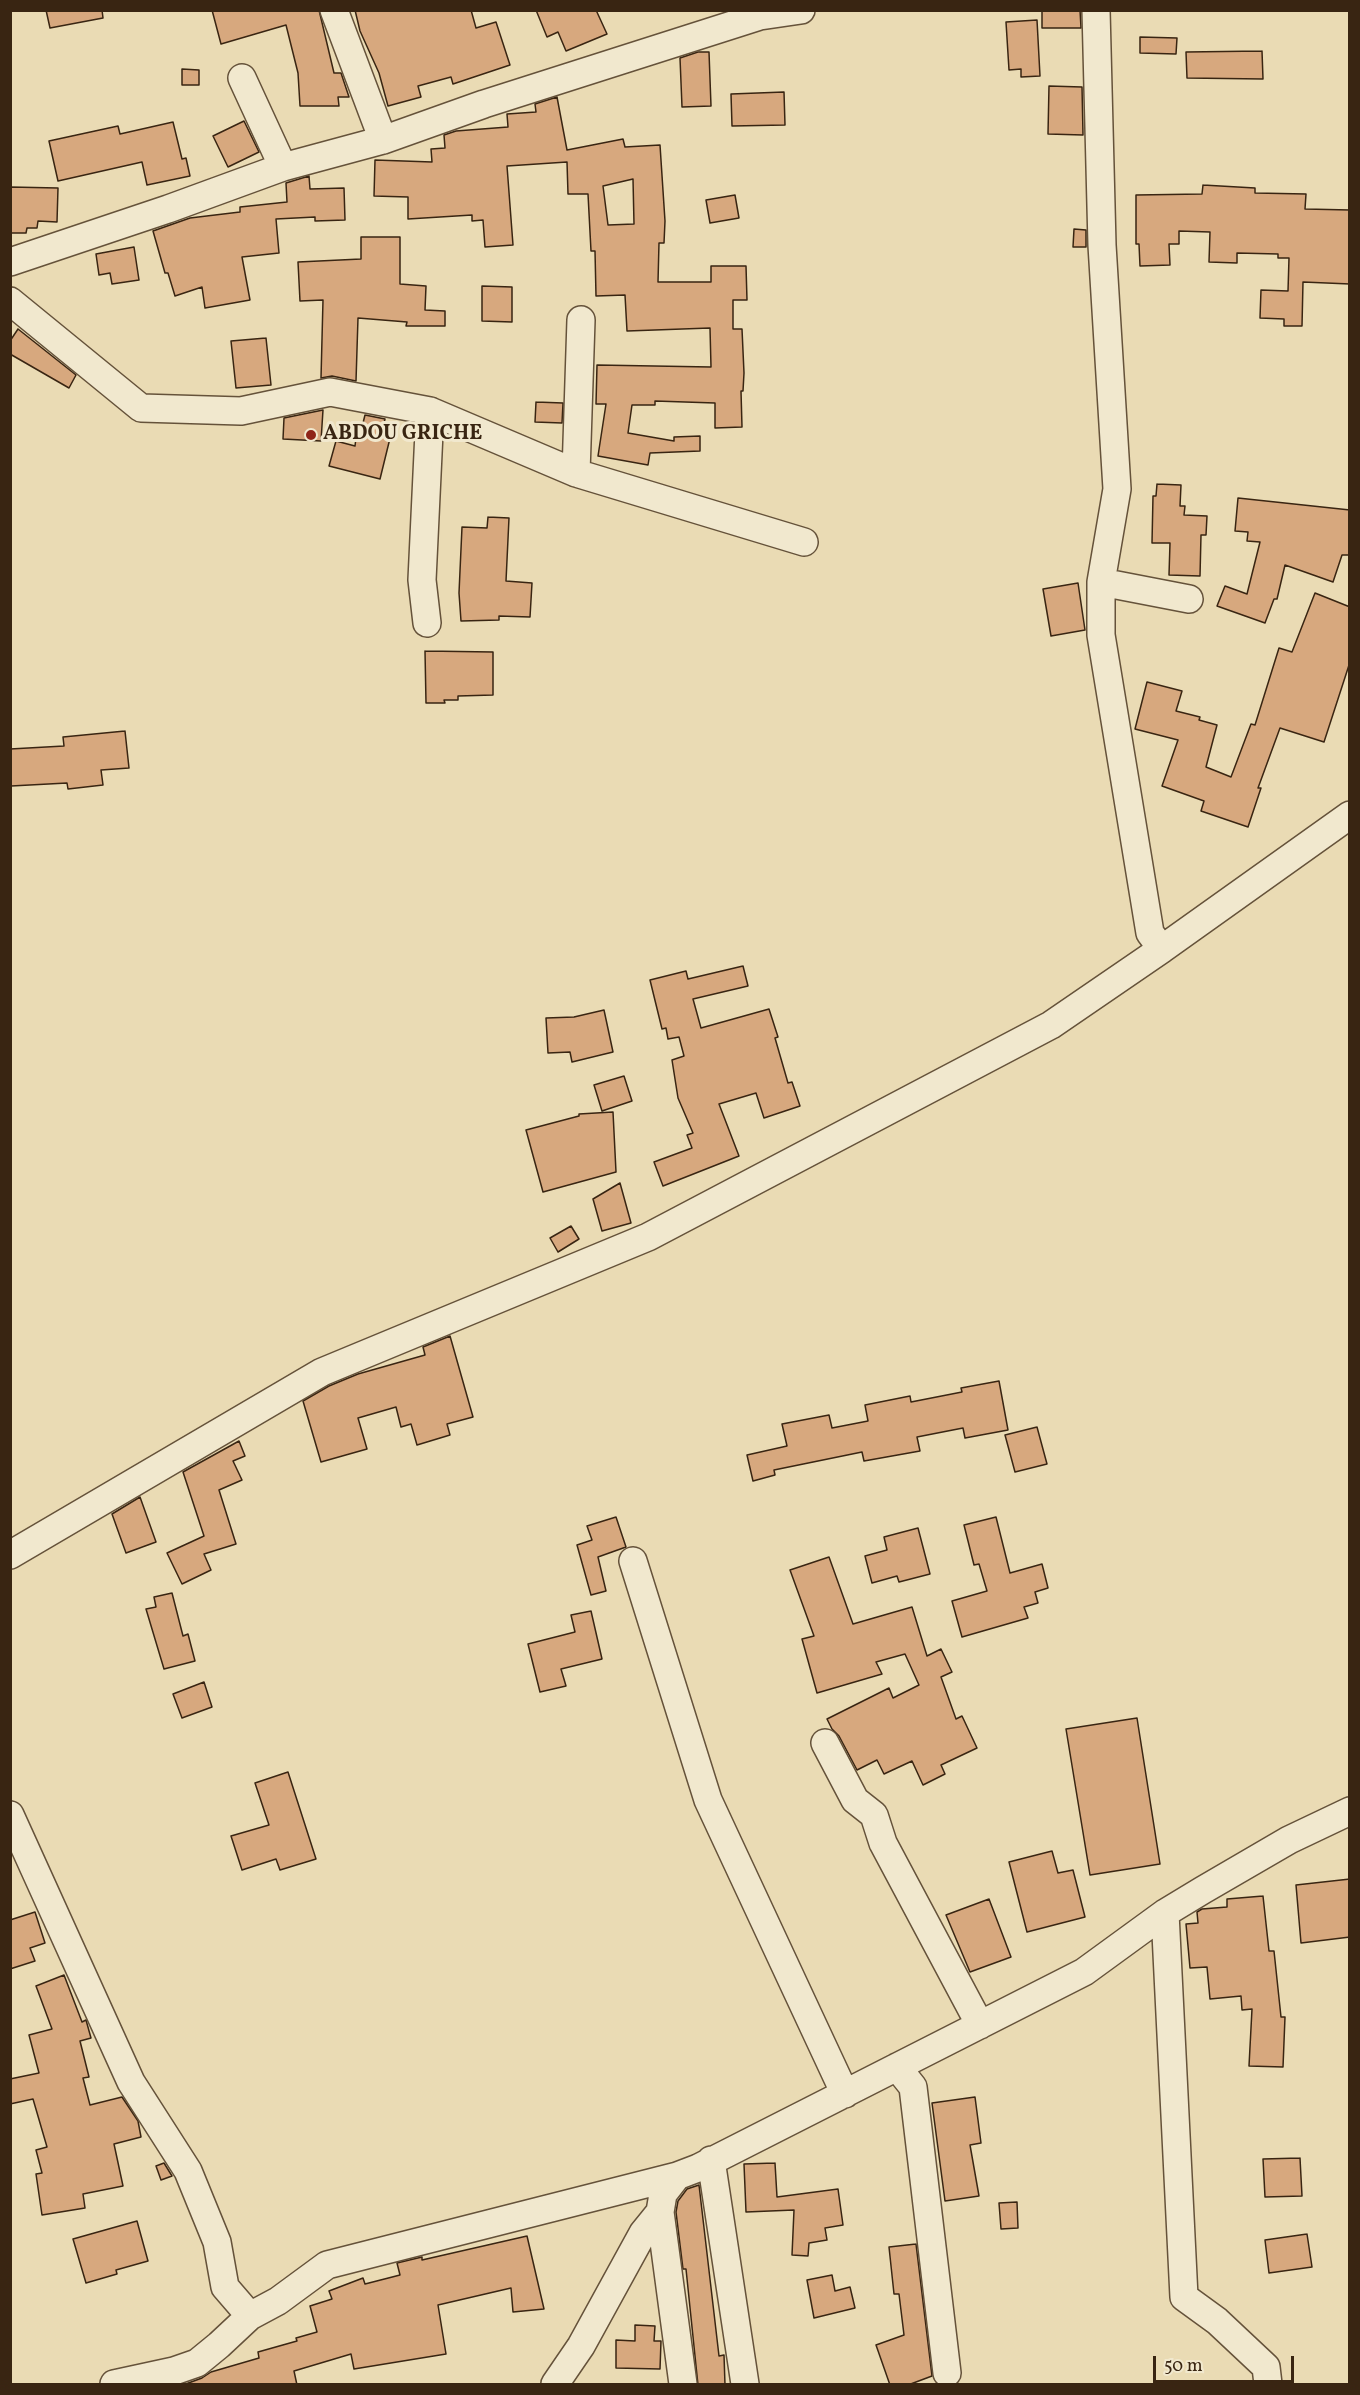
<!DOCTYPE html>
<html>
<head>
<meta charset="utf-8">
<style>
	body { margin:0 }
	#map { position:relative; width:1360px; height:2395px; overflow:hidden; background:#eadbb4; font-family:Vollkorn,serif }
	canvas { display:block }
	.frame { position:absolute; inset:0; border:12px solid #392512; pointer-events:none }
	.scale { position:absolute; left:1153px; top:2356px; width:141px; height:27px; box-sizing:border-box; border:3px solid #392512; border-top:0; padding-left:8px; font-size:18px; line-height:21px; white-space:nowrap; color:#392512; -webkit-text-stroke:4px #f1e8ce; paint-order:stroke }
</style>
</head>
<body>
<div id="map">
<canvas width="1360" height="2395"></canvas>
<div class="frame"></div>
<div class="scale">50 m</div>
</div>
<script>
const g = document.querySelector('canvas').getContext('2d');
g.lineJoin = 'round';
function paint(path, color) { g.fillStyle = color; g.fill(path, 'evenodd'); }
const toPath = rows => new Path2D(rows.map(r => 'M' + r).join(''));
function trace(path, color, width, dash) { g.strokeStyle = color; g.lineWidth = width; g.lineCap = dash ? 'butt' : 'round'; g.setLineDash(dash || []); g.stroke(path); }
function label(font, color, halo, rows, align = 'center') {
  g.font = font + ' Vollkorn,serif'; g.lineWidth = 6; g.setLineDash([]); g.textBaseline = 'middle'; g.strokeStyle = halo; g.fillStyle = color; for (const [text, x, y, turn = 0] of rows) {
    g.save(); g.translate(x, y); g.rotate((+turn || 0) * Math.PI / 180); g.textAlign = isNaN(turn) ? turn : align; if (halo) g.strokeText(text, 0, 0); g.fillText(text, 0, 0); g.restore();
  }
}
const building = toPath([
	[46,10,102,10,103,18,50,28,46,10],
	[212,10,319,10,334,73,341,73,349,97,338,97,339,106,300,106,298,73,286,25,221,44,212,10],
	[355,10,471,10,476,28,496,22,510,65,453,84,451,77,418,86,421,97,388,106,379,73,360,31,355,10],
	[536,10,596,10,607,34,566,51,558,32,547,37,536,10],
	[1042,10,1080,10,1081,28,1042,28,1042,10],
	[1037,20,1040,76,1021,77,1021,69,1009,70,1006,22,1037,20],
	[1140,37,1177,38,1176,54,1140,53,1140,37],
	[1262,51,1263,79,1187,78,1186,52,1262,51],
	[698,52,709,52,711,106,682,107,680,58,698,52],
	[182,69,199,70,199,85,182,85,182,69],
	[1049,86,1082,87,1083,135,1048,134,1049,86],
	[784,92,785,125,732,126,731,94,784,92],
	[557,97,567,150,623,139,625,147,660,145,665,221,664,243,659,243,658,282,711,282,711,266,746,266,747,300,733,300,733,329,742,329,744,373,743,391,741,391,742,427,715,428,715,403,655,401,655,405,632,405,628,433,674,441,674,437,700,436,700,451,650,453,648,465,598,456,606,404,596,404,597,365,711,367,710,328,627,331,625,295,596,296,595,251,591,251,588,194,568,194,567,162,507,166,513,245,485,247,483,220,472,221,472,215,408,219,408,197,374,196,375,160,432,162,431,149,445,148,444,135,456,131,508,127,507,114,536,112,535,104,557,97],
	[633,179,634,224,608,225,603,186,633,179],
	[244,121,259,152,228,167,213,136,244,121],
	[173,122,182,159,186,158,190,176,147,185,142,162,58,181,49,141,118,126,120,134,173,122],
	[309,176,310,189,344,188,345,220,315,221,315,217,276,219,279,253,242,257,250,300,205,308,202,287,175,296,168,273,165,273,153,231,190,218,240,212,240,207,287,202,286,183,309,176],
	[1203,185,1255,188,1255,193,1306,194,1305,209,1350,210,1350,284,1303,282,1302,326,1284,326,1284,319,1260,318,1261,290,1288,291,1289,258,1278,258,1278,254,1237,253,1237,263,1209,262,1210,232,1179,231,1179,244,1169,244,1170,265,1140,266,1139,244,1136,244,1136,195,1202,194,1203,185],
	[10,187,58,188,57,222,38,221,37,228,27,228,26,233,10,233,10,187],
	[735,195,739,218,710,223,706,200,735,195],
	[1074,229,1086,230,1086,247,1073,247,1074,229],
	[361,237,400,237,400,284,426,286,425,310,445,311,445,326,406,326,407,322,358,318,356,381,332,376,321,378,323,300,300,301,298,262,361,259,361,237],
	[134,247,139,280,112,284,110,273,99,275,96,254,134,247],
	[482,286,512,287,512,322,482,321,482,286],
	[18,329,76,375,69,388,10,354,10,341,18,329],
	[266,338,271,385,236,388,231,341,266,338],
	[536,402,563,403,562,423,535,422,536,402],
	[323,410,321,441,283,439,284,418,323,410],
	[365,415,385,419,384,423,393,426,380,479,329,466,336,441,355,446,356,438,359,439,365,415],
	[1157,484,1181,485,1180,506,1185,506,1184,515,1207,516,1206,535,1201,535,1200,576,1169,575,1170,543,1152,543,1153,496,1156,496,1157,484],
	[1238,498,1350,510,1350,555,1342,555,1333,582,1285,565,1277,599,1274,599,1265,623,1217,606,1225,586,1247,594,1260,542,1247,541,1248,532,1235,531,1238,498],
	[488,517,509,518,506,581,532,583,530,617,499,616,499,620,461,621,459,593,462,527,487,528,488,517],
	[1078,583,1085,630,1051,636,1043,589,1078,583],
	[1315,593,1350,607,1350,662,1324,742,1280,728,1258,788,1261,788,1248,827,1201,811,1204,801,1162,786,1178,740,1135,729,1147,682,1182,691,1176,711,1200,717,1199,720,1217,725,1206,767,1231,777,1251,724,1255,725,1279,648,1292,652,1315,593],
	[425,651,493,652,493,695,458,696,458,700,444,700,445,703,426,703,425,651],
	[125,731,129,768,101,770,103,785,68,789,67,783,11,786,10,749,64,746,63,737,125,731],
	[743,966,748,986,693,999,701,1028,769,1009,778,1037,775,1038,788,1083,792,1082,800,1106,764,1118,756,1093,719,1104,739,1156,663,1186,654,1162,692,1148,687,1135,693,1133,678,1098,672,1060,684,1056,679,1037,668,1039,666,1028,662,1029,650,980,686,971,688,979,743,966],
	[604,1010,613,1052,572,1062,570,1052,548,1053,546,1018,574,1017,604,1010],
	[624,1076,632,1101,602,1111,594,1085,624,1076],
	[613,1112,616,1172,543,1192,526,1130,579,1116,579,1114,613,1112],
	[620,1183,631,1223,602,1231,593,1199,620,1183],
	[571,1226,579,1239,558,1252,550,1238,571,1226],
	[450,1336,473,1417,447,1424,450,1435,417,1445,411,1424,401,1427,396,1407,358,1418,367,1449,321,1462,303,1401,329,1386,358,1374,425,1355,423,1347,450,1336],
	[999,1381,1008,1430,965,1438,963,1428,917,1437,920,1451,864,1461,862,1452,774,1470,775,1475,753,1481,747,1455,787,1446,782,1424,829,1415,832,1428,868,1421,865,1405,910,1396,911,1402,962,1392,961,1388,999,1381],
	[1037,1427,1047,1464,1015,1472,1005,1435,1037,1427],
	[239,1441,245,1456,233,1461,242,1480,219,1490,236,1544,204,1554,211,1570,182,1584,167,1553,204,1536,183,1472,239,1441],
	[140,1497,156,1542,126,1553,112,1514,140,1497],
	[616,1517,626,1547,598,1557,606,1591,591,1595,577,1545,592,1540,587,1526,616,1517],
	[996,1517,1010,1573,1042,1564,1048,1588,1035,1592,1038,1603,1024,1607,1028,1618,962,1637,952,1601,987,1591,979,1564,974,1565,964,1525,996,1517],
	[918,1528,930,1574,899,1582,897,1576,872,1583,865,1556,887,1550,884,1537,918,1528],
	[829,1557,853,1624,912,1607,927,1656,941,1649,952,1672,941,1677,956,1719,962,1716,977,1748,941,1765,945,1774,923,1785,912,1761,884,1774,877,1760,857,1770,839,1736,832,1729,827,1719,889,1688,893,1698,919,1685,905,1654,876,1662,882,1674,817,1693,802,1639,814,1636,790,1570,829,1557],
	[172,1593,183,1636,188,1634,195,1661,164,1669,146,1609,156,1607,154,1597,172,1593],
	[591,1611,602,1659,561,1669,566,1686,540,1692,528,1644,575,1632,571,1615,591,1611],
	[204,1682,212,1707,182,1718,173,1694,204,1682],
	[1137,1718,1160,1864,1090,1875,1066,1729,1137,1718],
	[288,1772,316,1859,280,1870,276,1859,242,1870,231,1836,269,1825,255,1783,288,1772],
	[1052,1851,1058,1873,1073,1870,1085,1917,1027,1932,1009,1862,1052,1851],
	[1350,1879,1350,1937,1301,1943,1296,1885,1350,1879],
	[1263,1896,1269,1951,1274,1951,1281,2017,1285,2017,1283,2067,1249,2066,1252,2009,1242,2010,1241,1996,1210,1999,1207,1967,1190,1968,1186,1924,1198,1923,1197,1912,1202,1909,1227,1907,1227,1899,1263,1896],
	[989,1899,1011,1957,970,1972,946,1915,989,1899],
	[35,1912,45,1943,30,1948,35,1961,10,1969,10,1920,35,1912],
	[64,1975,82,2022,86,2020,91,2038,80,2041,89,2077,83,2078,90,2105,122,2097,138,2121,141,2137,114,2144,123,2186,83,2194,85,2208,42,2215,36,2174,42,2173,36,2150,47,2147,33,2099,10,2104,10,2079,39,2073,29,2035,52,2029,36,1986,64,1975],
	[975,2097,981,2143,970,2145,979,2196,945,2201,932,2103,975,2097],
	[1300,2158,1302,2196,1265,2197,1263,2159,1300,2158],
	[164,2163,172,2176,161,2180,156,2166,164,2163],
	[775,2163,777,2197,838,2189,843,2225,825,2228,827,2240,809,2243,808,2256,792,2255,794,2210,746,2212,744,2164,775,2163],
	[699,2185,719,2356,724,2355,725,2385,698,2385,686,2269,683,2269,676,2212,678,2201,687,2189,699,2185],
	[1017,2202,1018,2228,1001,2229,999,2203,1017,2202],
	[137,2221,148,2261,116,2270,117,2274,86,2283,73,2239,137,2221],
	[1307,2234,1312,2267,1269,2273,1265,2240,1307,2234],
	[527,2236,544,2309,513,2312,511,2288,438,2305,446,2354,354,2369,351,2354,294,2371,297,2385,183,2385,202,2378,211,2372,259,2358,258,2352,297,2341,296,2338,317,2332,310,2306,332,2299,329,2291,363,2278,365,2284,400,2275,397,2263,422,2257,422,2260,527,2236],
	[916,2244,932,2376,908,2385,890,2385,876,2345,904,2335,899,2294,894,2294,889,2247,916,2244],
	[832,2275,835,2291,850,2287,855,2308,814,2318,807,2280,832,2275],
	[635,2325,655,2326,654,2341,661,2341,660,2369,616,2368,616,2340,635,2341,635,2325]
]);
const minor = toPath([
	[334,10,383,140],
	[1096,10,1102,245,1117,489,1101,582,1101,635,1150,933,1162,949,1350,815],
	[242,78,283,167],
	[10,262,168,209,283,167,383,140,484,104,760,16,801,10],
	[10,301,141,408,241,411,330,392,430,411,576,473,804,542],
	[576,473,581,320],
	[1101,582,1189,599],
	[427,623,422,580,430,411],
	[10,1555,322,1372,648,1237,1051,1025,1162,949],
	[633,1561,708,1800,845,2094],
	[825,1743,855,1800,874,1815,883,1843,980,2025],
	[10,1815,131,2082,188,2171,217,2242,225,2287,250,2316],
	[1165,1913,1184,2297,1217,2321,1266,2367,1268,2384],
	[897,2067,913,2087,947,2373],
	[711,2160,745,2384],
	[660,2212,683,2384],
	[114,2384,174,2371,197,2363,219,2345,250,2316,278,2301,327,2265,677,2176],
	[555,2384,581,2346,643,2233,660,2212,663,2194,677,2176,698,2168,1084,1972,1165,1913,1203,1890,1289,1840,1350,1811]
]);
const markers = [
	[311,435,6,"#8f2418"]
];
const poiNames = [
	["ABDOU GRICHE",323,435]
];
paint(building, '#d7a87e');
trace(building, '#392512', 1.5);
trace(minor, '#65523a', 30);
trace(minor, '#f1e8ce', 27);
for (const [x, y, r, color] of markers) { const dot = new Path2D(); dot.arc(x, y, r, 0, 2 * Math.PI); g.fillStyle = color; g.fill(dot); trace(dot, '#f1e8ce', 2); }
label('bold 21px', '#392512', '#f1e8ce', poiNames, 'left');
</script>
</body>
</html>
